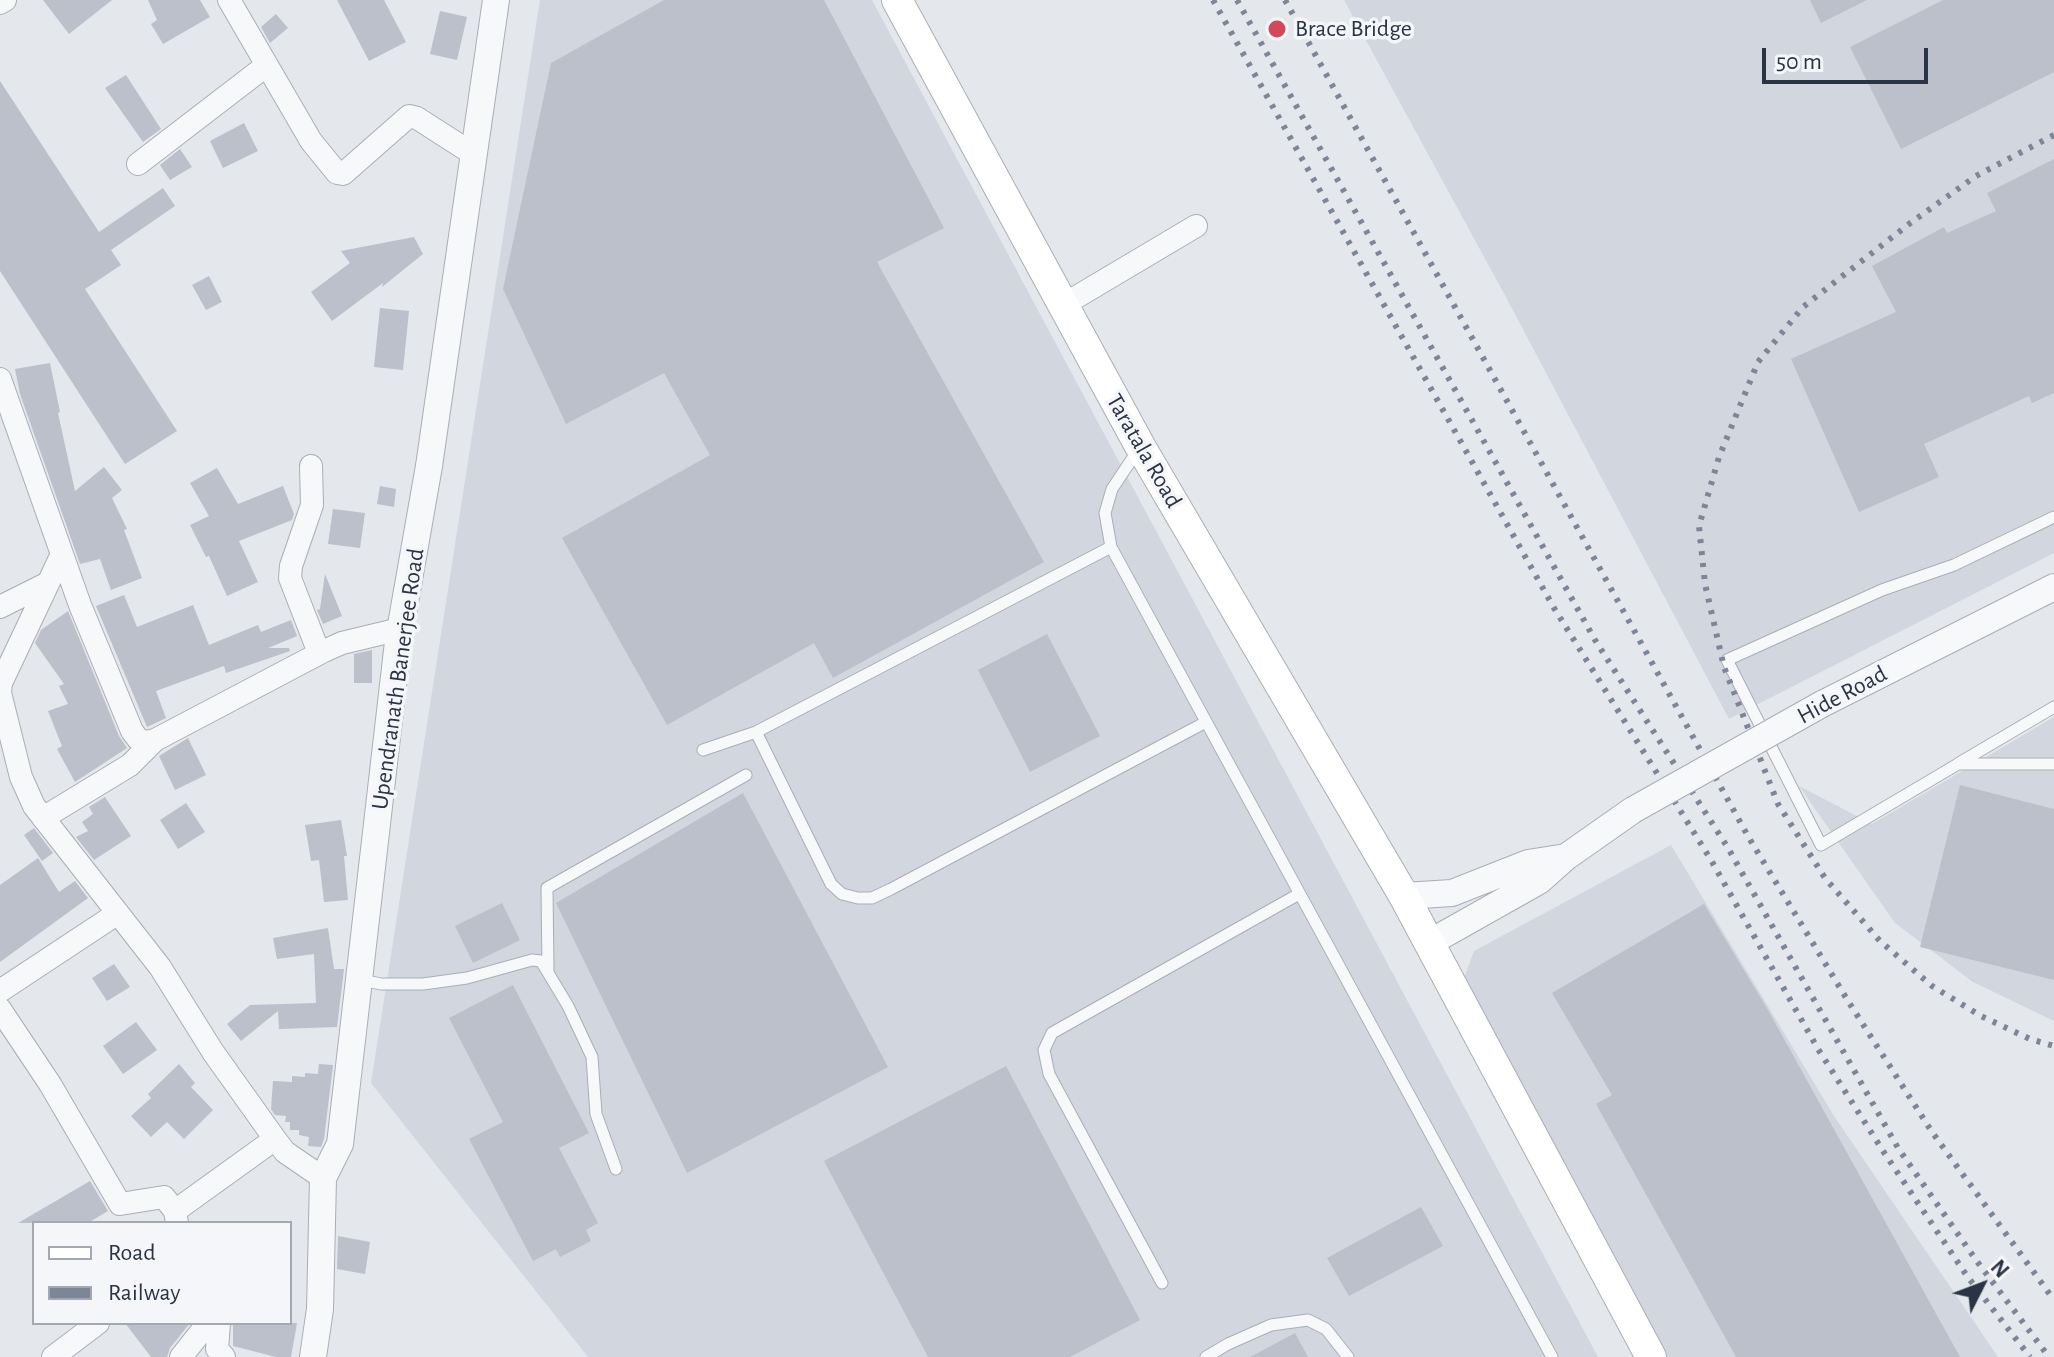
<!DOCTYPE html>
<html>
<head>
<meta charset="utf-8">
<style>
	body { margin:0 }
	#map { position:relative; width:2054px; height:1357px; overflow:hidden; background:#e4e7ec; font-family:"Alegreya Sans",sans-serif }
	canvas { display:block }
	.legend { position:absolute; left:32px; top:1221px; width:260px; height:104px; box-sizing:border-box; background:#f4f6f9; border:2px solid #a4a8b1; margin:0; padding:10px 14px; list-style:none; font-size:24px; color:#2b3445 }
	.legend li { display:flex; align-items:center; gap:16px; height:40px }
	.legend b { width:40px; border:2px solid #a4a8b1 }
	.north { position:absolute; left:1942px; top:1245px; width:80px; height:80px; -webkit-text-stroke:6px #f4f6f9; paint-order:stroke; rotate:48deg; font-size:22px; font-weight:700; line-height:32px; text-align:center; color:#2b3445 }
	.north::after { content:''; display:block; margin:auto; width:28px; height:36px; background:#2b3445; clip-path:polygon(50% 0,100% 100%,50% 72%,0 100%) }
	.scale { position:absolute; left:1762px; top:48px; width:166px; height:36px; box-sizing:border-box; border:4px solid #2b3445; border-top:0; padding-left:10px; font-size:24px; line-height:28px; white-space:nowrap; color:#2b3445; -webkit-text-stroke:6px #f4f6f9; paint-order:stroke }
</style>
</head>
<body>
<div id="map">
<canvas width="2054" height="1357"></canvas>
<ul class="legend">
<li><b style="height:10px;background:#fff"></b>Road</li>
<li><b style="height:10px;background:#7d8696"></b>Railway</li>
</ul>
<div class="north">N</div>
<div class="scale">50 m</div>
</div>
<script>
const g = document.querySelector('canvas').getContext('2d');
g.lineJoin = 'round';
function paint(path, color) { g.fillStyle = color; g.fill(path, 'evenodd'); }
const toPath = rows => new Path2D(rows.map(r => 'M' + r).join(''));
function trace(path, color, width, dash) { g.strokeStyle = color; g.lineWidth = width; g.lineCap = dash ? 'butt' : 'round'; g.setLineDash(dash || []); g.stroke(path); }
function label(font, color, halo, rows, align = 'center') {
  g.font = font + ' "Alegreya Sans",sans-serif'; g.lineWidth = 7; g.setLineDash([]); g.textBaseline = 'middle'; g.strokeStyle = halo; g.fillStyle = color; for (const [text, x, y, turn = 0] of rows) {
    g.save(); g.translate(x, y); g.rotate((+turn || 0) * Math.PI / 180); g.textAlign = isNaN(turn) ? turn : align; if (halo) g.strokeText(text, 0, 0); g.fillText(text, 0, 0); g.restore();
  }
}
const built = toPath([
	[540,0,872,0,1598,1357,588,1357,371,1083],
	[1344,0,2054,0,2054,553,1729,719,1507,299],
	[2054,717,2054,1021,1973,982,1895,923,1799,786,1872,824],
	[1671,845,1834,1116,1998,1357,1667,1357,1463,981,1474,951]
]);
const building = toPath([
	[43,0,112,0,69,34],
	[148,0,200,0,210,17,163,44,151,24,157,20],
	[337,0,384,0,406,42,369,61],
	[664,0,824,0,944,228,877,262,1044,562,833,678,814,643,667,725,562,538,710,455,664,373,566,424,503,289,551,63],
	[1810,0,1867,0,1821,23],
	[1943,0,2054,0,2054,72,1901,149,1850,47],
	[440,11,467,17,457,60,430,54],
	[276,14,288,28,270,43,261,27],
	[126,75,161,129,143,142,105,88],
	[0,81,99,232,163,188,175,206,111,250,121,265,85,289,177,431,125,464,0,271],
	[244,123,258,151,223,168,210,141],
	[180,149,192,167,170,180,160,165],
	[2054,159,2054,393,2032,403,2029,396,1924,444,1939,477,1859,512,1791,359,1896,312,1872,266,1944,227,1947,233,1996,211,1987,193],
	[414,237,423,254,382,287,383,283,332,321,311,292,350,263,341,251],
	[209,276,222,302,206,310,192,285],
	[380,308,409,311,403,370,374,367],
	[50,363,60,412,58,413,75,491,104,467,122,490,112,498,127,529,124,530,142,578,111,590,100,559,80,564,20,394,15,369],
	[217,468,238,504,283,486,294,514,292,520,239,541,258,582,227,596,209,556,206,557,190,525,209,516,190,483],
	[380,486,396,489,394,507,377,504],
	[333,509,365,513,360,548,328,544],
	[325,574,342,616,323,624,317,610,320,609],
	[124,595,137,627,193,605,209,645,258,625,261,632,291,620,297,636,268,648,289,648,290,651,226,673,224,666,156,691,166,718,147,727,96,606],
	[68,611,119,736,127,748,75,782,57,749,62,746,48,711,68,704,59,686,64,684,35,643,41,630],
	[1047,634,1100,736,1030,772,978,670],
	[372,650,372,683,354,683,354,654],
	[188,738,206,775,175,790,159,756],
	[1960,785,2054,809,2054,980,1920,947],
	[743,793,888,1067,687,1173,556,903],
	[105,797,131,836,94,860,76,837,88,831,82,822,93,814,89,807],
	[186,803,205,832,178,849,160,820],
	[341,820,347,856,344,856,348,900,324,902,319,860,311,861,305,825],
	[34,828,53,853,42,861,24,835],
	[38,858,59,892,75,881,88,898,0,962,0,885],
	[502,903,520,940,473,963,455,926],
	[1704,904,1768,1010,1960,1357,1736,1357,1596,1104,1612,1095,1552,993],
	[328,928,334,969,344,969,337,1027,279,1029,278,1011,241,1041,227,1024,250,1005,316,1003,314,954,277,959,273,938],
	[114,964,130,987,107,1001,92,978],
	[513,985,589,1133,559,1148,598,1223,586,1230,591,1241,560,1257,556,1249,533,1261,469,1139,503,1122,449,1018],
	[136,1022,157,1050,123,1074,103,1046],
	[179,1064,195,1083,191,1087,213,1110,184,1139,167,1122,151,1137,131,1116,151,1098,148,1094],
	[319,1064,333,1065,324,1139,321,1147,308,1146,309,1137,299,1135,299,1130,290,1130,290,1122,285,1122,286,1116,275,1115,271,1109,273,1081,292,1082,292,1076,305,1077,305,1073,318,1074],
	[1006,1066,1140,1320,1070,1357,928,1357,824,1161],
	[90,1181,108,1211,88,1223,18,1223],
	[1421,1207,1443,1246,1349,1296,1327,1258],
	[338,1236,370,1242,365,1274,337,1269],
	[125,1323,190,1323,170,1348,167,1357,151,1357],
	[233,1323,297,1323,291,1357,276,1357,233,1346],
	[1295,1333,1308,1357,1250,1357]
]);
const service = toPath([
	[1138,450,1112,489,1105,513,1111,547,1552,1357],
	[2054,517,1954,565,1882,590,1727,660,1821,845,1958,764,2054,764],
	[756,732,831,884,842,894,858,898,872,898,891,889,1206,722],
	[703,750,756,732,1111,547],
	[1959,763,2054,707],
	[548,971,547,888,746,775],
	[361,980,381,984,423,984,467,978,532,960,541,961,568,1006,592,1057,596,1114,616,1169],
	[1162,1283,1049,1074,1044,1050,1052,1033,1299,894],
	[1206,1357,1228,1344,1271,1325,1308,1320,1326,1329,1348,1357]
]);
const minor = toPath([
	[229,0,311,141,337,173,343,174,409,116,417,118,473,154],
	[0,3,5,0],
	[138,164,267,65],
	[1063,305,1196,226],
	[0,379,80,605,132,731,138,739,145,742,155,740,324,651,342,643,400,629],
	[311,466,312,505,291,566,290,578,319,653],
	[0,607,48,583],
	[0,693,21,777,34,806,160,967,213,1052,275,1139,285,1152,323,1178],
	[0,693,1,683,62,554],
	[43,818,130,765,155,740],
	[0,991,118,913],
	[0,1009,50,1084,120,1204,164,1197,175,1211],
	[177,1223,175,1211,275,1139],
	[219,1323,217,1349,224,1357],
	[53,1357,98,1323],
	[181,1357,208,1323]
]);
const tertiary = toPath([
	[1822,704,2054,587],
	[1404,896,1452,893,1528,863,1566,857],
	[1429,943,1539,881,1566,857,1633,810],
	[313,1357,320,1309,323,1178,340,1144,398,642,429,466,496,0]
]);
const secondary = toPath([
	[897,0,1140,446,1404,896,1651,1357]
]);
const rail = toPath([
	[1213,0,1554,608,1711,860,1818,1049,1885,1154,1967,1276,2030,1357],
	[1237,0,1595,640,1728,848,1898,1148,1976,1260,2049,1357],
	[1285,0,1749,838,1848,1001,1932,1132,2054,1300],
	[2054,135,1976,176,1909,224,1803,307,1758,362,1719,457,1699,526,1705,584,1724,667,1778,804,1825,878,1880,941,1932,986,1981,1016,2030,1039,2054,1046]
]);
const tertiaryBridge = toPath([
	[1633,810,1822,704]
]);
const markers = [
	[1277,29,10,"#d1495b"]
];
const poiNames = [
	["Brace Bridge",1295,29]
];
const streetNames = [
	["Taratala Road",1144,451,60],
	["Upendranath Banerjee Road",398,679,-82],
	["Hide Road",1842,695,-28]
];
paint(built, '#d2d6de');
paint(building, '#bbc0ca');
trace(service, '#a9aeb7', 13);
trace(minor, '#a9aeb7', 24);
trace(tertiary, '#a9aeb7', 28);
trace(secondary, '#a9aeb7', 32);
trace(service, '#f7f8fa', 11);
trace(minor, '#f7f8fa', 22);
trace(tertiary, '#f7f8fa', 26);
trace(secondary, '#fff', 30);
trace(rail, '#7d8696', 6, [4, 8]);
trace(tertiaryBridge, '#a9aeb7', 28, []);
trace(tertiaryBridge, '#f7f8fa', 26);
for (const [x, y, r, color] of markers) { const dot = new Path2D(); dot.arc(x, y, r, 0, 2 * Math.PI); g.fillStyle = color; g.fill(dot); trace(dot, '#f4f6f9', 3); }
label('24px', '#2b3445', '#f4f6f9', poiNames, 'left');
label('24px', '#2b3445', '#f4f6f9', streetNames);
</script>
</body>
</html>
